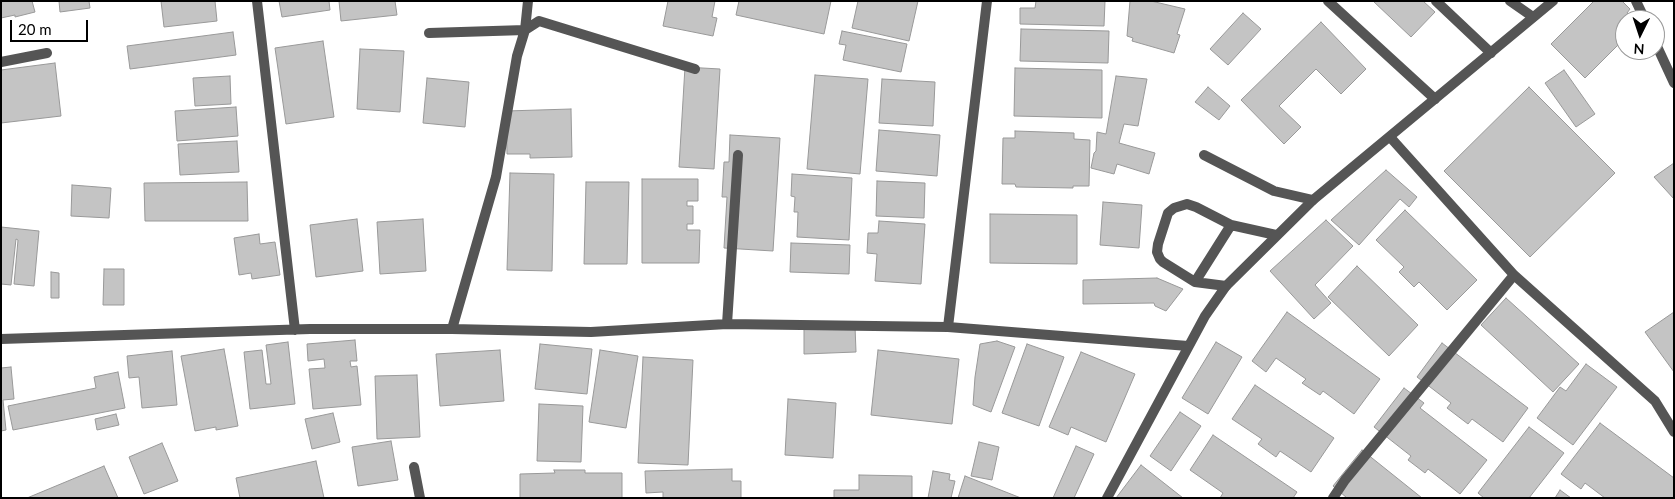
<!DOCTYPE html>
<html>
<head>
<meta charset="utf-8">
<style>
	body { margin:0 }
	#map { position:relative; width:1675px; height:499px; overflow:hidden; background:#fff; font-family:Lato,sans-serif }
	canvas { display:block }
	.frame { position:absolute; inset:0; border:2px solid #000; pointer-events:none }
	.north { position:absolute; left:1615px; top:10px; width:50px; height:50px; box-sizing:border-box; background:#fff; border:1px solid #999; border-radius:50%; rotate:184deg; font-size:14px; font-weight:700; line-height:20px; text-align:center; color:#000 }
	.north::after { content:''; display:block; margin:auto; width:18px; height:22px; background:#000; clip-path:polygon(50% 0,100% 100%,50% 72%,0 100%) }
	.scale { position:absolute; left:10px; top:20px; width:78px; height:22px; box-sizing:border-box; border:2px solid #000; border-top:0; padding-left:6px; font-size:15px; line-height:18px; white-space:nowrap; color:#000; -webkit-text-stroke:4px #fff; paint-order:stroke }
</style>
</head>
<body>
<div id="map">
<canvas width="1675" height="499"></canvas>
<div class="frame"></div>
<div class="north">N</div>
<div class="scale">20 m</div>
</div>
<script>
const g = document.querySelector('canvas').getContext('2d');
g.lineJoin = 'round';
function paint(path, color) { g.fillStyle = color; g.fill(path, 'evenodd'); }
const toPath = rows => new Path2D(rows.map(r => 'M' + r).join(''));
function trace(path, color, width, dash) { g.strokeStyle = color; g.lineWidth = width; g.lineCap = dash ? 'butt' : 'round'; g.setLineDash(dash || []); g.stroke(path); }
const building = toPath([
	[1,1,32,1,35,12,15,17,15,15,1,18,1,1],
	[59,1,89,1,90,8,60,12,59,1],
	[161,1,215,1,217,21,164,27,161,1],
	[279,1,329,1,330,10,282,17,279,1],
	[339,1,395,1,397,15,341,21,339,1],
	[668,1,715,1,712,17,717,18,713,36,663,26,668,1],
	[739,1,831,1,824,34,736,15,739,1],
	[858,1,918,1,909,41,852,28,858,1],
	[1036,1,1105,1,1104,26,1020,24,1020,8,1035,8,1036,1],
	[1130,1,1151,1,1185,9,1177,34,1180,35,1174,53,1132,41,1133,38,1127,36,1130,1],
	[1373,1,1423,1,1435,12,1411,37,1373,1],
	[1594,1,1622,1,1630,9,1627,13,1634,20,1625,20,1625,38,1585,78,1551,44,1594,1],
	[1243,13,1261,29,1228,65,1210,49,1243,13],
	[1321,22,1366,69,1341,94,1316,69,1279,106,1301,127,1284,144,1241,100,1321,22],
	[1021,29,1109,31,1108,63,1020,61,1021,29],
	[842,31,907,44,901,72,843,60,846,45,839,44,842,31],
	[233,32,236,55,130,69,127,46,233,32],
	[323,41,334,117,286,124,275,48,323,41],
	[360,49,404,51,400,112,357,109,360,49],
	[55,63,61,116,1,123,1,70,55,63],
	[685,67,720,69,714,169,679,167,685,67],
	[1015,68,1102,70,1102,118,1014,116,1015,68],
	[1564,70,1595,114,1576,127,1545,83,1564,70],
	[815,75,868,79,860,174,807,169,815,75],
	[230,76,231,104,195,106,193,78,230,76],
	[1116,76,1147,79,1138,126,1124,124,1119,143,1155,153,1149,174,1117,164,1114,174,1091,168,1094,153,1096,151,1097,132,1106,134,1116,76],
	[427,78,469,82,465,127,423,123,427,78],
	[882,79,935,82,933,126,879,123,882,79],
	[1208,87,1230,106,1219,120,1195,102,1208,87],
	[1529,87,1615,173,1530,257,1444,171,1529,87],
	[236,107,238,136,177,141,175,111,236,107],
	[571,109,572,157,530,158,530,154,507,154,506,111,571,109],
	[879,130,940,135,937,176,876,171,879,130],
	[1015,131,1074,133,1074,139,1090,140,1089,186,1073,186,1073,188,1016,187,1015,184,1002,184,1003,138,1015,138,1015,131],
	[730,135,780,138,773,251,724,248,727,197,722,197,724,162,729,162,730,135],
	[237,141,239,172,180,175,178,144,237,141],
	[1674,163,1674,199,1654,177,1674,163],
	[1386,170,1417,197,1409,207,1400,199,1359,245,1331,220,1386,170],
	[510,173,554,174,552,271,507,270,510,173],
	[792,174,852,178,849,240,797,237,798,212,794,212,795,197,791,196,792,174],
	[642,179,698,179,698,201,687,201,687,206,693,206,693,224,687,224,687,230,700,230,699,263,642,263,642,179],
	[877,181,925,183,924,218,876,216,877,181],
	[247,182,248,221,145,221,144,183,247,182],
	[586,182,629,182,627,264,584,264,586,182],
	[72,185,111,188,109,218,71,216,72,185],
	[1103,202,1142,205,1139,248,1100,245,1103,202],
	[1405,210,1477,280,1447,310,1419,282,1414,287,1399,272,1404,267,1376,240,1405,210],
	[990,214,1077,215,1077,264,990,263,990,214],
	[357,219,363,271,316,277,310,225,357,219],
	[423,219,426,271,380,274,377,222,423,219],
	[1326,220,1353,246,1315,285,1331,303,1314,319,1270,271,1326,220],
	[879,221,925,224,921,284,875,281,877,254,867,253,868,233,878,233,879,221],
	[1,227,39,231,34,286,14,284,18,240,16,239,11,285,1,284,1,227],
	[259,234,260,244,275,242,280,275,252,279,251,273,239,275,234,238,259,234],
	[791,243,850,245,849,274,790,272,791,243],
	[1357,266,1418,325,1389,356,1328,297,1357,266],
	[104,269,124,269,124,305,103,305,104,269],
	[51,272,59,273,59,298,51,298,51,272],
	[1157,278,1183,289,1166,311,1155,306,1154,303,1083,304,1083,280,1157,278],
	[1506,298,1579,364,1553,392,1481,325,1506,298],
	[1287,312,1380,379,1354,414,1323,391,1320,395,1302,383,1306,379,1276,358,1266,372,1252,361,1287,312],
	[1674,312,1674,372,1645,332,1674,312],
	[855,326,856,352,804,354,804,327,855,326],
	[355,340,357,361,350,361,351,367,357,366,361,405,313,409,309,369,325,368,324,359,308,361,307,344,355,340],
	[997,341,1015,347,991,412,973,405,975,377,980,344,997,341],
	[288,342,295,404,250,409,244,352,262,350,266,384,271,384,266,345,288,342],
	[1216,342,1242,357,1208,414,1182,398,1216,342],
	[1442,343,1528,408,1503,442,1472,419,1468,424,1447,408,1451,403,1417,377,1442,343],
	[540,344,592,349,587,394,535,389,540,344],
	[1027,344,1064,357,1039,426,1002,413,1027,344],
	[224,349,238,426,216,430,216,427,195,431,181,356,224,349],
	[500,350,504,401,440,406,436,354,500,350],
	[600,350,638,356,626,428,589,422,600,350],
	[878,350,959,359,952,424,871,415,878,350],
	[172,351,177,405,142,408,139,377,129,378,127,356,172,351],
	[1081,352,1135,374,1106,442,1071,427,1068,435,1049,427,1081,352],
	[643,357,693,360,688,465,638,463,643,357],
	[1586,364,1617,387,1573,445,1537,418,1560,387,1566,391,1586,364],
	[11,367,14,399,3,400,6,430,1,431,1,368,11,367],
	[118,372,125,408,13,430,8,406,96,388,94,377,118,372],
	[417,375,420,437,377,439,375,376,417,375],
	[1255,385,1334,438,1311,472,1280,451,1276,457,1258,444,1262,439,1232,419,1255,385],
	[1404,388,1424,403,1420,408,1487,460,1460,494,1428,469,1425,473,1408,460,1411,456,1374,427,1404,388],
	[788,399,836,403,833,458,785,455,788,399],
	[539,404,583,406,581,462,537,461,539,404],
	[1180,412,1201,426,1171,471,1150,456,1180,412],
	[333,413,340,442,312,449,305,419,333,413],
	[116,414,119,425,97,430,95,419,116,414],
	[1600,423,1674,478,1674,498,1605,498,1585,483,1581,489,1561,474,1600,423],
	[1529,427,1564,453,1529,498,1484,498,1478,493,1529,427],
	[1213,435,1297,492,1293,498,1220,498,1223,493,1190,470,1213,435],
	[391,441,398,480,358,486,352,447,391,441],
	[979,442,999,447,992,480,971,476,979,442],
	[162,443,178,481,144,494,129,457,162,443],
	[1076,446,1094,454,1074,498,1053,498,1076,446],
	[1362,450,1422,498,1347,498,1333,486,1362,450],
	[316,461,324,498,240,498,236,478,316,461],
	[1141,465,1183,498,1116,498,1141,465],
	[104,466,118,498,27,498,104,466],
	[732,469,732,481,741,481,741,498,663,498,663,492,646,493,645,471,732,469],
	[554,470,585,470,585,473,622,473,622,498,520,498,520,474,555,473,554,470],
	[933,471,950,474,949,480,955,481,951,498,928,498,933,471],
	[859,475,912,476,912,498,834,498,834,490,859,490,859,475],
	[965,476,1021,498,958,498,965,476],
	[1560,490,1571,498,1555,498,1560,490]
]);
const service = toPath([
	[1436,1,1491,53],
	[1510,1,1533,17],
	[1204,155,1274,191,1313,200],
	[1195,282,1231,225],
	[1226,286,1195,282,1163,262,1160,259,1157,252,1158,244,1168,213,1174,208,1187,204,1196,207,1231,225,1276,235]
]);
const minor = toPath([
	[257,1,295,330],
	[1328,1,1435,99],
	[1636,1,1645,20],
	[429,33,525,30,539,21,695,69],
	[1655,42,1674,83],
	[1,62,47,53],
	[1390,137,1514,275,1655,401,1674,432],
	[727,324,738,155],
	[948,327,987,1],
	[452,329,496,177,517,56,525,30,528,1],
	[1,339,310,329,452,329,591,332,727,324,948,327,1188,346],
	[414,467,420,498],
	[1333,498,1345,480,1514,275]
]);
const tertiary = toPath([
	[1107,498,1205,316,1226,286,1313,200,1553,1]
]);
paint(building, '#c4c4c4');
trace(building, '#999', 1);
trace(service, '#555', 10);
trace(minor, '#555', 10);
trace(tertiary, '#555', 10);
</script>
</body>
</html>
